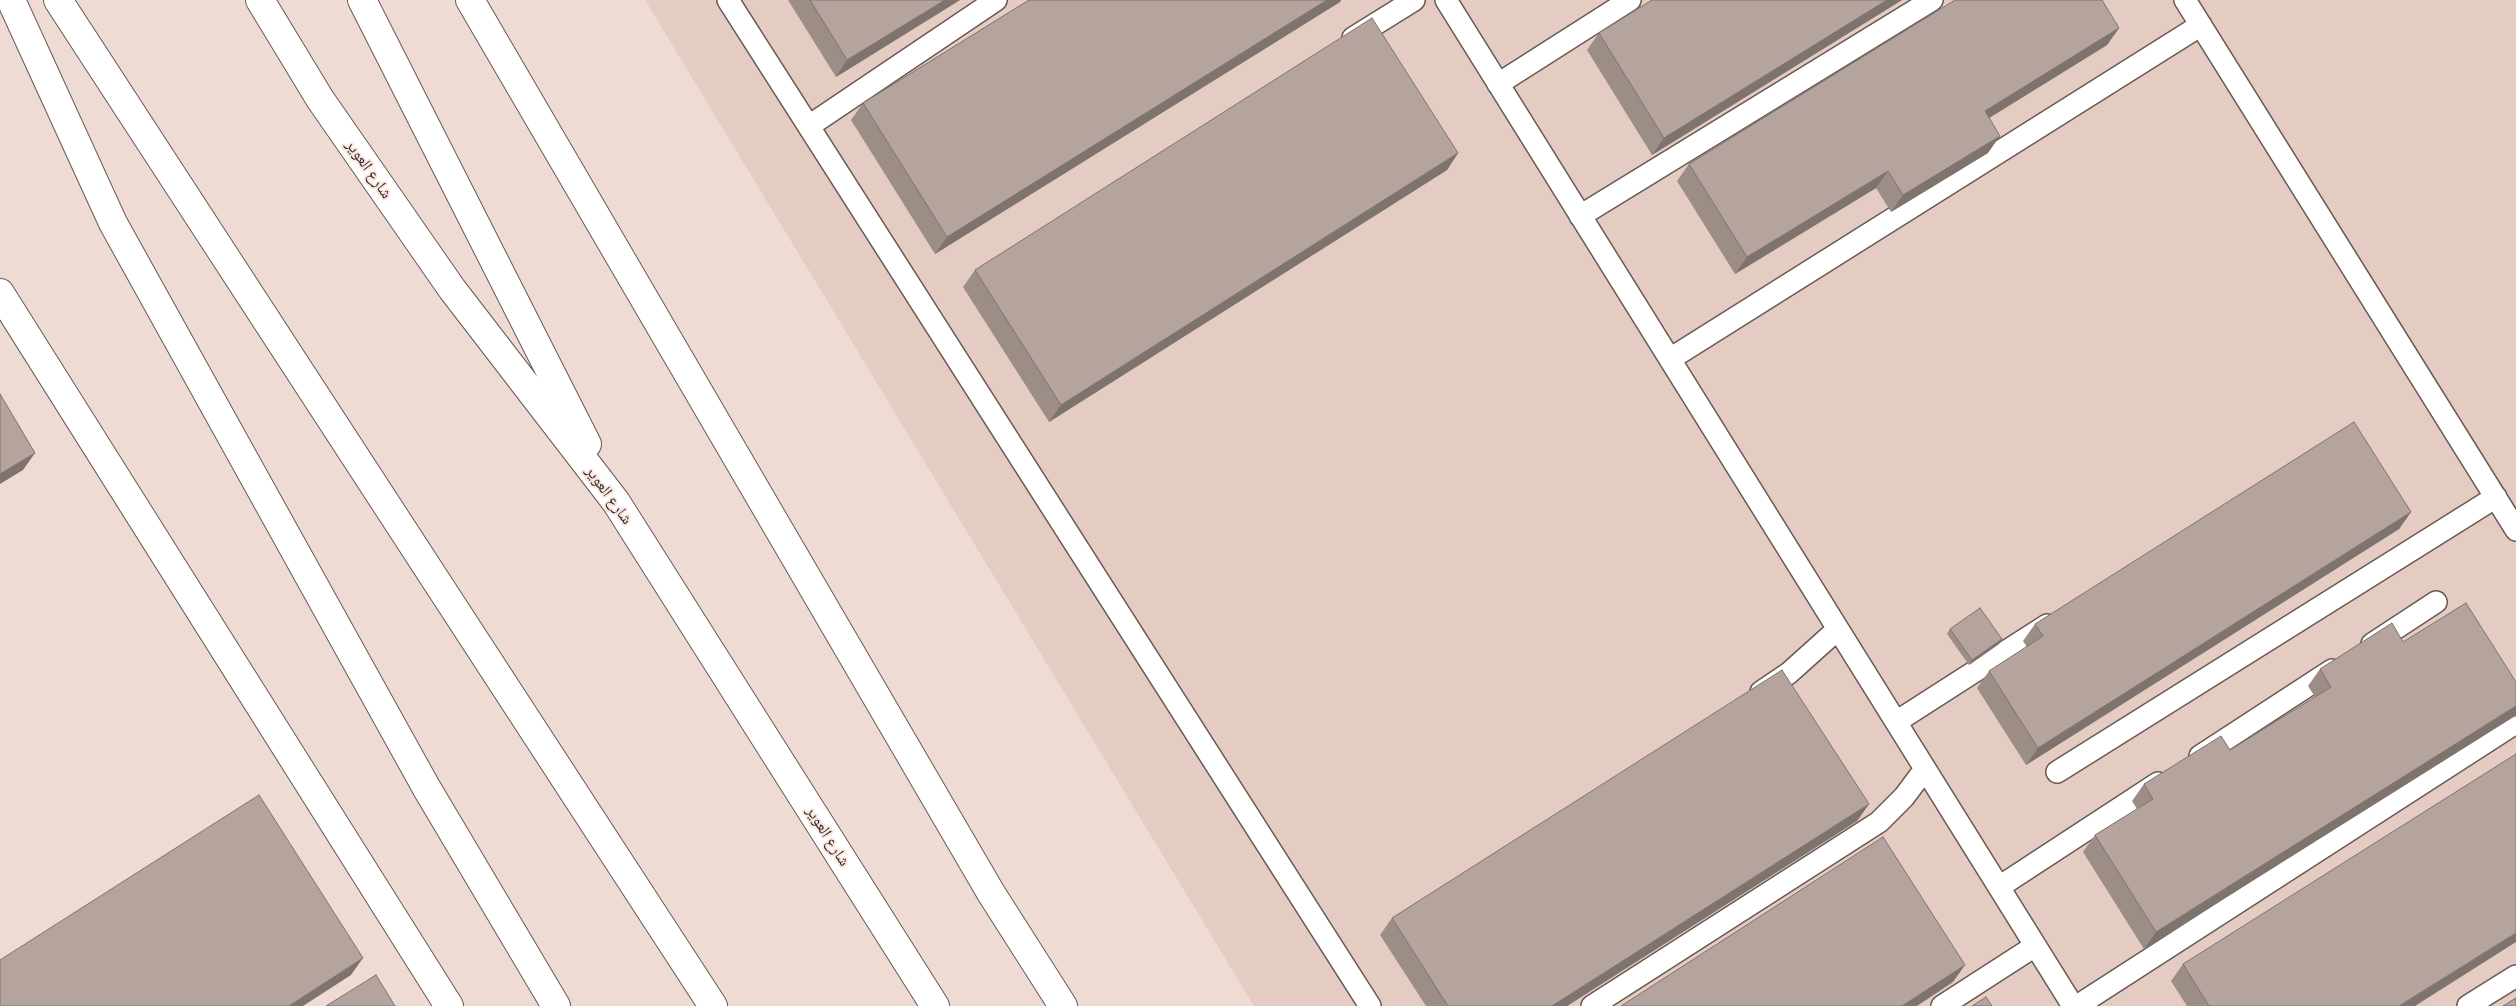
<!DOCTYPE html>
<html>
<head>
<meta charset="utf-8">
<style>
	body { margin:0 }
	canvas { display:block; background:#eedbd4 }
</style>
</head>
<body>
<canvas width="2516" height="1006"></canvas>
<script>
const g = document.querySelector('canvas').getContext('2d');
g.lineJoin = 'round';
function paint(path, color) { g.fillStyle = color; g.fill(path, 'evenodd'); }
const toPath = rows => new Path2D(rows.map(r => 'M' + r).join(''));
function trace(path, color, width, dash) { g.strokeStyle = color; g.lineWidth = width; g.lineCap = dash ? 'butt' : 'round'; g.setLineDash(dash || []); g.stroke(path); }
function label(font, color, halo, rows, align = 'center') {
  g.font = font + ' "Public Sans","Noto Naskh Arabic",sans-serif'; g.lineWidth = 4; g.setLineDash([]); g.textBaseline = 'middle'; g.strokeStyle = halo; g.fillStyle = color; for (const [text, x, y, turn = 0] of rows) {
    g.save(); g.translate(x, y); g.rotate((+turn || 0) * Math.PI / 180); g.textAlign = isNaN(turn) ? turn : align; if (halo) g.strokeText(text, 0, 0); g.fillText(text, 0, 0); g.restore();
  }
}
const built = toPath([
	[645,0,2516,0,2516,1006,1254,1006]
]);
const service = toPath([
	[728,0,1370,1006],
	[1446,0,2073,1006],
	[2185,0,2516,530],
	[1353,38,1414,0],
	[1498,84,1630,0],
	[809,126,996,0],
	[1580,216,1932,0],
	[1670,359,2201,25],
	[2372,644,2436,602],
	[1761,692,1789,673,1838,629],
	[1896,722,2047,625],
	[2200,756,2332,670],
	[2057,772,2496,497],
	[1999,887,2158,783],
	[1592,1006,1879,822,1904,797,1925,769],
	[1942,1006,2035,946],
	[2077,1006,2511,726],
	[2468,1006,2516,976]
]);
const minor = toPath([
	[0,293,449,1006]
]);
const primary = toPath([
	[470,0,991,893,1063,1006]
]);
const motorway = toPath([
	[11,0,113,223,426,787,556,1006],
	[58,0,713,1006],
	[260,0,320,99,452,289,616,502,935,1006],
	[362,0,587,444]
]);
const wall = toPath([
	[788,0,960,0,836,77],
	[1029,0,1341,0,1340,2,935,254,851,120,863,103],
	[1652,0,1902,0,1652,155,1587,50,1599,33],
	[2119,28,2107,45,1989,118,1988,153,1891,212,1876,188,1735,274,1677,181,1689,164],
	[1458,153,1447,170,1049,422,963,287,975,270],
	[2411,512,2399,529,2026,765,1977,688,1989,671,2027,647,2023,641,2035,624],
	[1950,629,1999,644,1969,665,1947,634],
	[2403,642,2516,682,2516,715,2515,716,2144,949,2083,852,2095,835,2137,809,2132,801,2144,784,2230,750,2315,697,2308,686,2320,669],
	[1869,804,1857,821,1567,1006,1426,1006,1380,935,1392,918],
	[2183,964,2415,1006,2187,1006,2171,981]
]);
const shadedWall = toPath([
	[945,0,960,0,836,77,847,60],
	[1327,0,1341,0,1340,2,935,254,947,237],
	[1887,0,1902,0,1652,155,1664,138],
	[2119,28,2107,45,1973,128,1985,111],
	[2000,136,1988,153,1891,212,1903,195],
	[1458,153,1447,170,1049,422,1061,405],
	[1888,171,1876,188,1735,274,1747,257],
	[35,453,23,470,0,484,0,474],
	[2411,512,2399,529,2026,765,2038,748],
	[2002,639,1999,644,1969,665,1972,660],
	[2516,706,2516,715,2515,716,2144,949,2156,932],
	[1869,804,1857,821,1567,1006,1552,1006],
	[2516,933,2516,942,2415,1006,2399,1006],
	[363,958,351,975,303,1006,289,1006],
	[1965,965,1953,982,1917,1006,1902,1006]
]);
const building = toPath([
	[810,0,945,0,847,60,810,0],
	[1029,0,1327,0,947,237,863,103,1029,0],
	[1652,0,1887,0,1664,138,1599,33,1652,0],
	[1955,0,2102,0,2119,28,1985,111,2000,136,1903,195,1888,171,1747,257,1689,164,1955,0],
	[1372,18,1458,153,1061,405,975,270,1372,18],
	[0,394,35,453,0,474,0,394],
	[2354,422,2411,512,2038,748,1989,671,2043,636,2035,624,2354,422],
	[2466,603,2516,682,2516,706,2156,932,2095,835,2153,799,2144,784,2221,736,2230,750,2331,687,2320,669,2392,623,2403,642,2466,603],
	[1980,608,2002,639,1972,660,1950,629,1980,608],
	[1782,670,1869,804,1552,1006,1448,1006,1392,918,1782,670],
	[2516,754,2516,933,2399,1006,2209,1006,2183,964,2516,754],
	[259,795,363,958,289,1006,0,1006,0,960,259,795],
	[1883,837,1965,965,1902,1006,1621,1006,1883,837],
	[376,975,395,1006,326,1006,376,975],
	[1986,997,1992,1006,1972,1006,1986,997],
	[2516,998,2516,1006,2503,1006,2516,998]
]);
const streetNames = [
	["شارع العوير",369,169,55],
	["شارع العوير",609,495,54],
	["شارع العوير",828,836,58]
];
paint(built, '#e5ccc2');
trace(service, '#685953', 24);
trace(minor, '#685953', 30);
trace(primary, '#685953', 30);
trace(motorway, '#685953', 30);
trace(service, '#fff', 21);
trace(minor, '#fff', 28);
trace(primary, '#fff', 28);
trace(motorway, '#fff', 28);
paint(wall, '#9c8d87');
paint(shadedWall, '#7f736e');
paint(building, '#b5a49d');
trace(building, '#7f736e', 1);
label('16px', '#352d2b', '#fbe8e1', streetNames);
</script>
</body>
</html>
